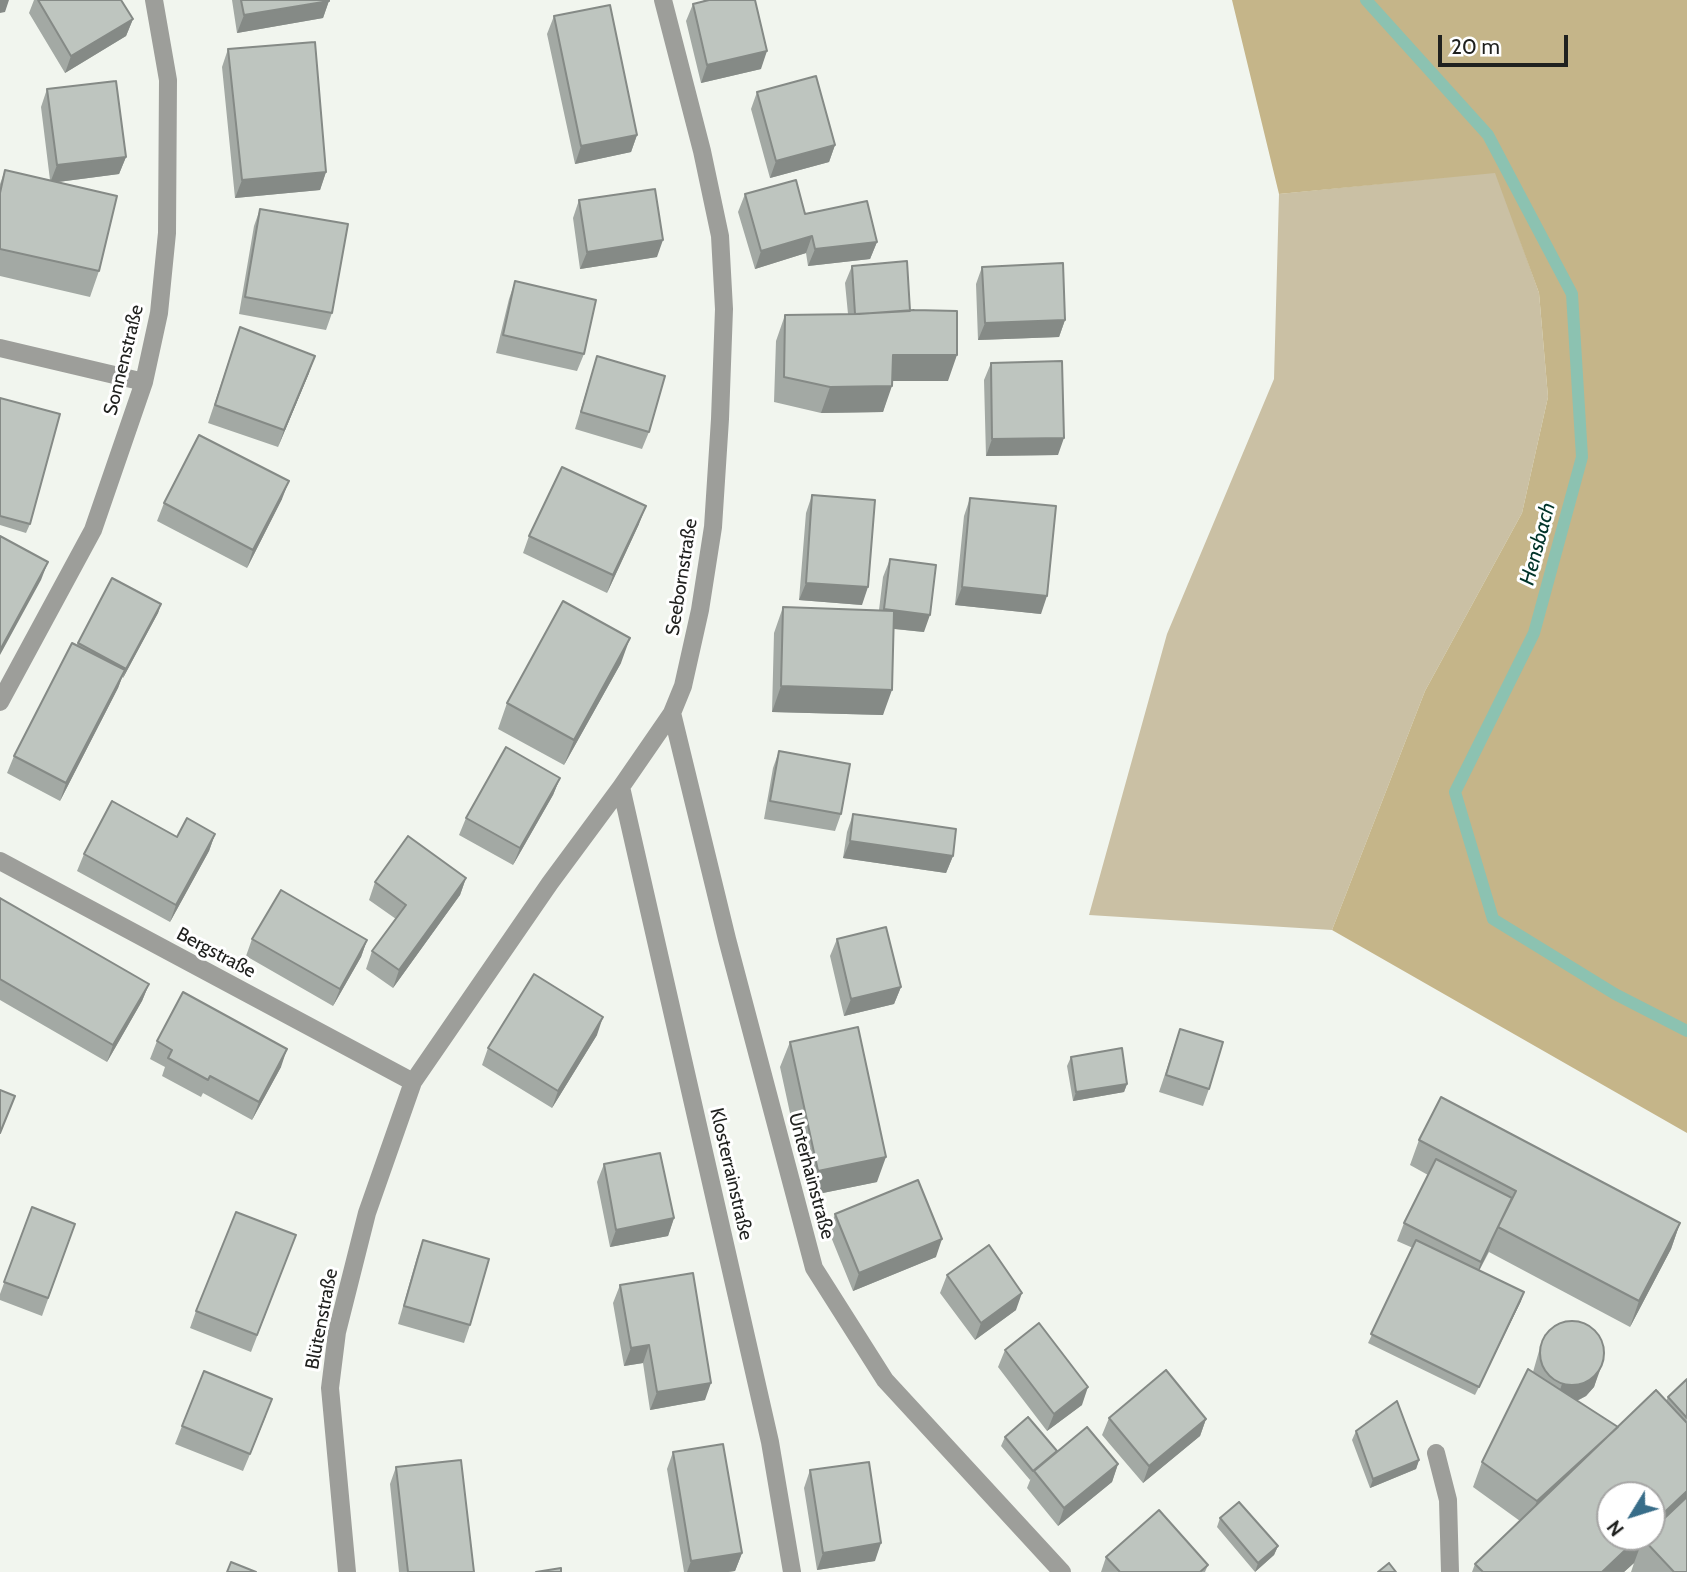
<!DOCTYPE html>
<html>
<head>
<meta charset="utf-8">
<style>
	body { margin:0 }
	#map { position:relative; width:1687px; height:1572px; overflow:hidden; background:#f1f5ee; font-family:Cabin,sans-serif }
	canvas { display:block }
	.north { position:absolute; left:1596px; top:1481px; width:70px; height:70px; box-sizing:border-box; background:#fff; border:2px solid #a6a6a5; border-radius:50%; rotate:232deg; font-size:19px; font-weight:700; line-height:28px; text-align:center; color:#20211f }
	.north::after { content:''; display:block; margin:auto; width:24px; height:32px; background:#386d89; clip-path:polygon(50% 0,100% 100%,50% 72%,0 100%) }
	.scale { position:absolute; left:1438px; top:35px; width:130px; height:32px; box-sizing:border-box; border:4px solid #20211f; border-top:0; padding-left:9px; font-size:21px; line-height:24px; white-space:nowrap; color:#20211f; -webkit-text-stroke:5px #fff; paint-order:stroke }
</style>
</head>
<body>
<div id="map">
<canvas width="1687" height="1572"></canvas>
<div class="north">N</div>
<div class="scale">20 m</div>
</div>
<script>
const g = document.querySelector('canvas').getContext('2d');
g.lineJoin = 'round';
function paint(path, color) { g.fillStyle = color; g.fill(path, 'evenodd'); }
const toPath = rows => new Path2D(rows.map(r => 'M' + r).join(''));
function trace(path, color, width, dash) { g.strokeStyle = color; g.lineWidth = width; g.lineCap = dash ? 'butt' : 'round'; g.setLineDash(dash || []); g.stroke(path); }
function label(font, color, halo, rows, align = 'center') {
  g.font = font + ' Cabin,sans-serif'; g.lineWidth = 6; g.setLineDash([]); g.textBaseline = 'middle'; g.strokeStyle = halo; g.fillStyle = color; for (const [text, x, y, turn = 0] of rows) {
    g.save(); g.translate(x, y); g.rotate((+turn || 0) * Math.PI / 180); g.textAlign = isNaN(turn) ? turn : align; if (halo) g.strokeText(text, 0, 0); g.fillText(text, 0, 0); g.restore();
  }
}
const green = toPath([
	[1496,172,1539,293,1548,397,1522,513,1425,691,1332,930,1089,915,1167,634,1274,379,1279,194]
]);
const forest = toPath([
	[1232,0,1687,0,1687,1133,1332,930,1425,691,1522,513,1548,397,1539,293,1495,173,1279,194]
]);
const stream = toPath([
	[1366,0,1488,135,1572,294,1582,457,1534,633,1455,792,1493,919,1615,994,1687,1031]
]);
const street = toPath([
	[0,348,144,382],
	[0,702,93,530,144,382,159,313,167,233,168,80,154,0],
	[672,713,727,939,814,1268,885,1380,1062,1572],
	[621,787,770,1442,792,1572],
	[0,861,413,1082],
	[1436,1453,1448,1500,1450,1572],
	[347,1572,330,1388,337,1332,367,1213,413,1082,550,883,621,787,672,713,683,686,700,610,713,527,720,419,724,309,720,236,702,151,663,0]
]);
const wall = toPath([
	[34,0,121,0,133,19,126,36,65,73,29,13],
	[232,0,329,0,323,18,237,33],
	[704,0,755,0,761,69,701,83,686,21,693,4,703,1],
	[554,16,637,135,631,152,575,164,547,34],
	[228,49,326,172,320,190,235,198,222,67],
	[47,89,126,157,119,174,58,182,99,271,90,297,0,276,0,184,5,170,50,180,41,107],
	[757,92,835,145,829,162,770,178,751,109],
	[745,194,805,214,877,242,870,259,808,266,806,253,755,269,738,212],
	[579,200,657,257,580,269,573,218],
	[260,209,332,313,326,330,239,314,254,226],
	[852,266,910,311,948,381,892,381,883,412,821,413,774,402,776,341,785,315,848,314,845,283],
	[982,267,1065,320,1059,337,978,340,976,284],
	[515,281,584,354,577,371,496,353,509,299],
	[240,327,309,373,278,447,208,423],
	[597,356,649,432,642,449,575,429],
	[991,363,1058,455,986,456,984,380],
	[0,398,30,524,26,533,0,525],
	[812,495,862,605,799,600,806,513],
	[970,498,1041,614,955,605,964,516],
	[282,499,247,568,157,521,164,503],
	[639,524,607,593,523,553,529,536],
	[890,559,924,632,894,629,883,715,772,712,774,633,783,607,879,610,883,577],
	[161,604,158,613,123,678,122,677,118,688,60,801,7,773,14,756,78,643],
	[621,663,564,765,498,729,507,703],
	[779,751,841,814,835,831,764,819,773,768],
	[560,778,553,795,513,865,459,835,466,818],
	[853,814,953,856,946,873,843,858,847,832],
	[215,834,209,851,170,922,77,871,84,854],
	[466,878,460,895,393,988,366,969,372,951,396,919,369,900,375,882],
	[0,898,149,984,142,1001,107,1062,0,1000],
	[252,939,367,940,361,957,333,1006,246,956],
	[837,939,901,987,894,1004,844,1016,830,956],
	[1180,1029,1209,1089,1203,1106,1159,1092],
	[597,1035,552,1108,482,1065,488,1048],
	[157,1041,281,1067,252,1120,203,1093,201,1097,162,1076,165,1067,150,1059],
	[790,1042,877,1182,808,1196,780,1067],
	[1071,1057,1127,1084,1124,1092,1073,1101,1067,1066],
	[1419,1140,1680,1223,1671,1249,1630,1327,1489,1252,1479,1271,1521,1301,1475,1395,1368,1343,1413,1248,1397,1241,1404,1223,1428,1175,1410,1165],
	[604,1164,674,1218,668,1236,610,1247,597,1182],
	[32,1207,75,1224,42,1316,0,1300,0,1294],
	[835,1214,936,1257,853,1291,829,1232],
	[296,1235,251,1352,190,1328,196,1311],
	[423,1240,470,1325,464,1343,398,1324,417,1257],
	[947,1275,1016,1310,975,1340,940,1293],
	[620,1285,705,1400,650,1410,643,1363,624,1366,613,1303],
	[1545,1334,1597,1377,1594,1387,1586,1396,1577,1401,1618,1427,1666,1401,1668,1397,1687,1379,1687,1572,1631,1572,1634,1563,1624,1572,1472,1572,1475,1564,1520,1521,1473,1487,1482,1462,1533,1372,1539,1351],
	[1005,1350,1082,1405,1047,1431,998,1367],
	[266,1416,243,1471,175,1444,182,1426],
	[1109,1418,1206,1419,1200,1436,1143,1483,1102,1435],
	[1356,1431,1419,1460,1416,1469,1370,1488,1352,1440],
	[1005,1437,1056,1453,1118,1464,1112,1482,1058,1526,1027,1488,1031,1478,1030,1480,1001,1446],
	[673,1452,742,1553,735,1571,728,1572,684,1572,667,1469],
	[396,1467,474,1572,399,1572,390,1484],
	[810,1470,875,1561,817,1570,804,1488],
	[1220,1518,1278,1546,1274,1555,1255,1572,1217,1527],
	[1106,1557,1208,1565,1205,1572,1101,1572]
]);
const shadedWall = toPath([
	[0,0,9,0,5,12,0,13],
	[329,1,323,18,237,33,244,15],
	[133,19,126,36,65,73,71,56],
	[767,51,761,69,701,83,707,65],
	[637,135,631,152,575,164,581,146],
	[835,145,829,162,770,178,776,161],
	[126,157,119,174,50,183,57,165],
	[326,172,320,190,235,198,242,180],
	[812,236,806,253,755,269,761,251],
	[663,240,657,257,580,269,587,252],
	[877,242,870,259,808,266,815,249],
	[1065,320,1059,337,978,340,985,323],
	[893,355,957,355,948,381,883,381],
	[315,356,309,373,278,447,284,430],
	[892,386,883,412,821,413,830,387],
	[1064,438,1058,455,986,456,992,439],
	[289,481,282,499,247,568,253,550],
	[646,506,639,524,607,593,613,575],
	[48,562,41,580,0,655,0,650],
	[806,583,868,587,862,605,799,600],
	[962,587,1047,596,1041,614,955,605],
	[161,604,158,613,123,678,126,669],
	[884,609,930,615,924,632,877,627],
	[630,638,621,663,564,765,574,740],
	[125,670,118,688,60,801,66,783],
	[781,686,892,690,883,715,772,712],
	[560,778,553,795,513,865,520,848],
	[215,834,209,851,170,922,176,905],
	[850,841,953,856,946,873,843,858],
	[466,878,460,895,393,988,399,970],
	[367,940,361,957,333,1006,340,989],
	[149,984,142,1001,107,1062,113,1045],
	[901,987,894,1004,844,1016,851,999],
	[603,1017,597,1035,552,1108,558,1091],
	[287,1049,281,1067,252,1120,259,1102],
	[1127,1084,1124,1092,1073,1101,1076,1092],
	[886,1157,877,1182,808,1196,818,1171],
	[674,1218,668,1236,610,1247,616,1230],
	[1680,1223,1671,1249,1630,1327,1639,1301],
	[1494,1236,1488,1252,1475,1279,1481,1262],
	[942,1239,936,1257,853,1291,859,1273],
	[1524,1292,1521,1301,1475,1395,1479,1387],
	[1022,1293,1016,1310,975,1340,981,1323],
	[649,1345,643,1363,624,1366,631,1348],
	[1604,1359,1594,1387,1586,1396,1576,1401,1556,1401,1562,1384],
	[711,1383,705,1400,650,1410,657,1392],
	[1088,1387,1082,1405,1047,1431,1054,1414],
	[1206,1419,1200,1436,1143,1483,1149,1466],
	[1618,1427,1527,1526,1537,1501],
	[1419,1460,1416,1469,1370,1488,1373,1479],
	[1118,1464,1112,1482,1058,1526,1064,1508],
	[1687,1491,1687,1512,1650,1547,1643,1539,1634,1563,1624,1572,1602,1572,1639,1537,1652,1537,1652,1524],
	[881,1543,875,1561,817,1570,823,1553],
	[1278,1546,1274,1555,1255,1572,1258,1563],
	[742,1553,735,1571,728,1572,687,1572,691,1561]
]);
const building = toPath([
	[38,0,121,0,133,19,71,56,38,0],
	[241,0,329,0,329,1,244,15,241,0],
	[709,0,755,0,767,51,707,65,693,4,709,0],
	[610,5,637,135,581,146,554,16,610,5],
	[315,42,326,172,242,180,228,49,315,42],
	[816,76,835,145,776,161,757,92,816,76],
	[116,81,126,157,57,165,47,89,116,81],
	[5,170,117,196,99,271,0,249,0,193,5,170],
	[796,180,805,214,867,201,877,242,815,249,812,236,761,251,745,194,796,180],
	[655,189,663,240,587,252,579,200,655,189],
	[260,209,348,224,332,313,245,297,260,209],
	[907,261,910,311,855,314,852,266,907,261],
	[1063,263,1065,320,985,323,982,267,1063,263],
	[515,281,596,300,584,354,503,335,515,281],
	[914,310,957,311,957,355,893,355,892,386,830,387,784,377,785,315,859,314,914,310],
	[240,327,315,356,284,430,215,405,240,327],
	[597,356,665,376,649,432,581,412,597,356],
	[1062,361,1064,438,992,439,991,363,1062,361],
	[0,398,60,414,30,524,0,516,0,398],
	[199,435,289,481,253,550,164,503,199,435],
	[562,467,646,506,613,575,529,536,562,467],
	[812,495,875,500,868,587,806,583,812,495],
	[970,498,1056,506,1047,596,962,587,970,498],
	[0,536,48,562,0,650,0,536],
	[890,559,936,565,930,615,884,609,890,559],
	[112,578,161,604,126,669,78,643,112,578],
	[563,601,630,638,574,740,507,703,563,601],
	[783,607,894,611,892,690,781,686,783,607],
	[72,643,125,670,66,783,14,756,72,643],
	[506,747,560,778,520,848,466,818,506,747],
	[779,751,850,764,841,814,770,801,779,751],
	[112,801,177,837,187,818,215,834,176,905,84,854,112,801],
	[853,814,956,829,953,856,850,841,853,814],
	[408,836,466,878,399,970,372,951,406,905,375,882,408,836],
	[281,890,367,940,340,989,252,939,281,890],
	[0,898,149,984,113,1045,0,979,0,898],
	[886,927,901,987,851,999,837,939,886,927],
	[534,974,603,1017,558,1091,488,1048,534,974],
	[183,992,287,1049,259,1102,210,1076,208,1080,168,1058,172,1050,157,1041,183,992],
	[858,1027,886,1157,818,1171,790,1042,858,1027],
	[1180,1029,1223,1042,1209,1089,1166,1075,1180,1029],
	[1122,1048,1127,1084,1076,1092,1071,1057,1122,1048],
	[0,1090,15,1096,0,1133,0,1090],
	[1441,1097,1680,1223,1639,1301,1498,1227,1516,1191,1419,1140,1441,1097],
	[660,1153,674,1218,616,1230,604,1164,660,1153],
	[1436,1159,1512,1198,1481,1262,1404,1223,1436,1159],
	[918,1180,942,1239,859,1273,835,1214,918,1180],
	[32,1207,75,1224,48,1298,4,1282,32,1207],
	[236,1212,296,1235,257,1335,196,1311,236,1212],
	[423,1240,489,1259,470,1325,404,1306,423,1240],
	[1416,1240,1524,1292,1479,1387,1371,1334,1416,1240],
	[989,1245,1022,1293,981,1323,947,1275,989,1245],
	[693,1273,711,1383,657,1392,649,1345,631,1348,620,1285,693,1273],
	'1540 1353a32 32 0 1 1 64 0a32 32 0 1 1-64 0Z',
	[1039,1323,1088,1387,1054,1414,1005,1350,1039,1323],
	[1528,1369,1618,1427,1537,1501,1482,1462,1528,1369],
	[1166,1370,1206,1419,1149,1466,1109,1418,1166,1370],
	[204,1371,272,1399,250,1454,182,1426,204,1371],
	[1687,1379,1687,1418,1668,1397,1687,1379],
	[1656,1390,1687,1423,1687,1491,1652,1524,1652,1495,1610,1495,1610,1537,1639,1537,1602,1572,1483,1572,1475,1564,1656,1390],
	[1397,1401,1419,1460,1373,1479,1356,1431,1397,1401],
	[1028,1417,1057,1451,1033,1471,1005,1437,1028,1417],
	[1087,1427,1118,1464,1064,1508,1034,1471,1087,1427],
	[723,1444,742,1553,691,1561,673,1452,723,1444],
	[461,1460,474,1572,408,1572,396,1467,461,1460],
	[869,1462,881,1543,823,1553,810,1470,869,1462],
	[1687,1497,1687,1572,1674,1572,1643,1539,1645,1537,1652,1537,1652,1530,1687,1497],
	[1239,1502,1278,1546,1258,1563,1220,1518,1239,1502],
	[1159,1510,1208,1565,1200,1572,1120,1572,1106,1557,1159,1510],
	[231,1562,256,1572,227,1572,231,1562],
	[1389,1563,1396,1572,1378,1572,1389,1563],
	[561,1568,561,1572,536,1572,561,1568]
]);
const streetNames = [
	["Sonnenstraße",124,360,-76],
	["Seebornstraße",682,577,-81],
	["Bergstraße",216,953,28],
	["Klosterrainstraße",731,1174,77],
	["Unterhainstraße",811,1176,75],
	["Blütenstraße",322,1319,-79]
];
const waterNames = [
	["Hensbach",1538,544,-75]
];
paint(green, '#cac0a4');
paint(forest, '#c5b589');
trace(stream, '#8cc2b1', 12);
trace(street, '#9d9e9a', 18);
paint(wall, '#a3a9a4');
paint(shadedWall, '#858a86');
paint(building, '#bec5bf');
trace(building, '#858a86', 2);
label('19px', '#20211f', '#fff', streetNames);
label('italic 21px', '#013429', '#fff', waterNames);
</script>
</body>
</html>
